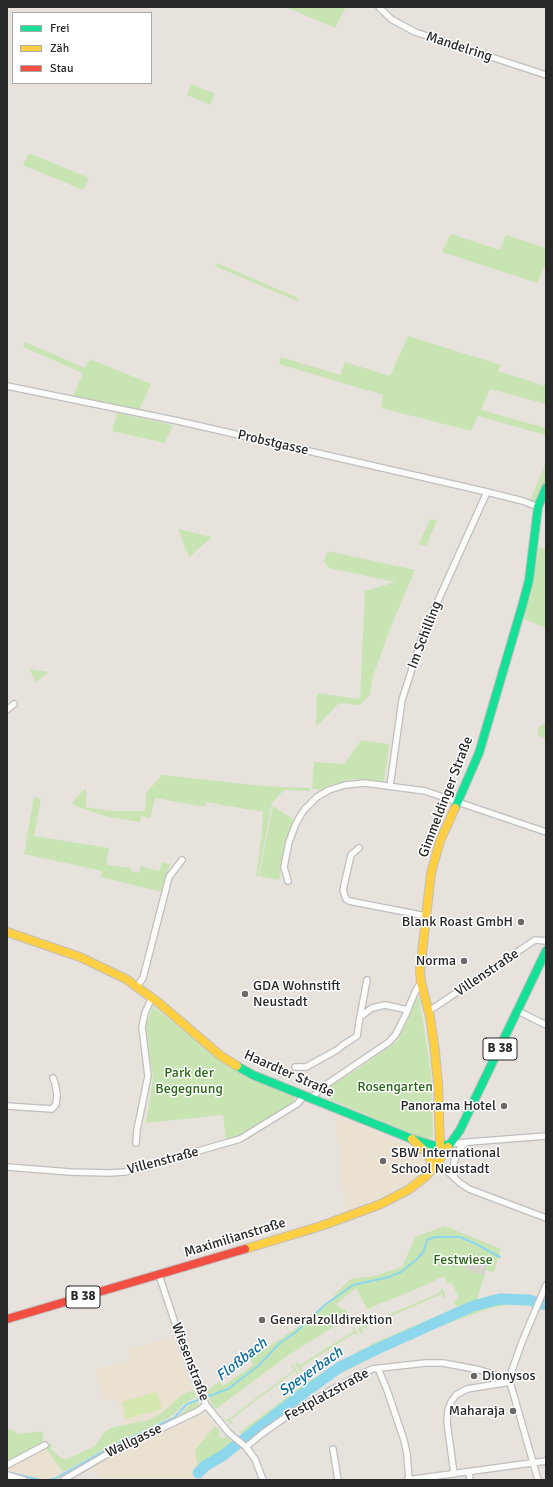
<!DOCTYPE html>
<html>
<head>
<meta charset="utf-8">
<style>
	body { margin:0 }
	#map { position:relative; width:553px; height:1487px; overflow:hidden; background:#e7e2dc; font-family:Signika,sans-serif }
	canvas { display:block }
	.frame { position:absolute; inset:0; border:8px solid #282828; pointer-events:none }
	.legend { position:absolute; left:12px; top:12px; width:140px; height:72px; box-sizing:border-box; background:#fff; border:1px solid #a9a9a9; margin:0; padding:5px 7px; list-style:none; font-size:12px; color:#282828 }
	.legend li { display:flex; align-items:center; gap:8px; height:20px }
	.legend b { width:20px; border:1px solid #a9a9a9 }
</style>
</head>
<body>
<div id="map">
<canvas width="553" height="1487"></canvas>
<div class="frame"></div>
<ul class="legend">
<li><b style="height:5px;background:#16e098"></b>Frei</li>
<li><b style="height:5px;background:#ffcf43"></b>Zäh</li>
<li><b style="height:5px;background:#f24e42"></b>Stau</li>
</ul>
</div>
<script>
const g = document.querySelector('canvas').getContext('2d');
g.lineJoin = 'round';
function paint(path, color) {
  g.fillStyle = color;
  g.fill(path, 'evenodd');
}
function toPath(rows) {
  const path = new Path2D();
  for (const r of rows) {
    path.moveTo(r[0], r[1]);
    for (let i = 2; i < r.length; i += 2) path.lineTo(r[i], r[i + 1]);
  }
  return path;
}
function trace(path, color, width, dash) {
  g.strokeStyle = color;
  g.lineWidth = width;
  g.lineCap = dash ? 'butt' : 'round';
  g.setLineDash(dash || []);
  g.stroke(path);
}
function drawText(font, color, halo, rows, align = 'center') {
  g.font = font + ' Signika,sans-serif';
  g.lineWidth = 3;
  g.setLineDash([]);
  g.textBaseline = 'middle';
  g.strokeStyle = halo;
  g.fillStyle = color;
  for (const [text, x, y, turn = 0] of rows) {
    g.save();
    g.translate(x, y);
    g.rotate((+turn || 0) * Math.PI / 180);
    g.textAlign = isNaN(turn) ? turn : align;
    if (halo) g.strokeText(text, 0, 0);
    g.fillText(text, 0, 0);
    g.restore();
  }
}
paint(toPath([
	[335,1115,412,1147,422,1153,427,1165,423,1171,415,1179,390,1194,345,1211],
	[174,1338,192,1389,180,1396,162,1412,147,1419,125,1425,117,1398,104,1402,95,1370,130,1361,128,1349],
	[201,1415,206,1416,214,1426,195,1449,199,1480,101,1480,92,1467,107,1458],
	[45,1448,63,1472,54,1477,42,1479,7,1470,8,1468]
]), '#ebe1d0');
paint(toPath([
	[286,7,346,7,335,28],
	[191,84,215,94,210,105,187,95],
	[29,153,89,178,83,190,23,165],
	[451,234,500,250,506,235,546,248,546,264,537,283,442,252],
	[217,263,298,298,297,301,215,266],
	[408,336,501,365,498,371,546,386,546,404,490,389,481,410,546,428,546,435,478,416,471,431,381,408,383,395,279,364,281,357,340,375,345,362,390,376],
	[25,342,85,368,90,359,151,384,139,410,73,396,83,373,23,347],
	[117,413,173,425,165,443,112,431],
	[546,462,546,482,537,503,530,501],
	[430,519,437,520,426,546,419,544],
	[178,529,212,537,189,557],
	[539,546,546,550,546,628,524,619,533,582],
	[328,551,415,570,390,629,373,676,370,695,360,705,339,703,316,727,317,693,360,699,365,591,395,582,329,568,324,561],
	[29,669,49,672,36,682],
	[545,722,546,722,546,739,538,735,538,728],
	[361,740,389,744,384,782,352,779,333,784,322,791,312,788,314,762,345,764],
	[162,775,263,786,310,788,310,791,284,790,272,803,258,876,256,876,262,832,263,812,206,802,205,807,155,798,150,818,141,816,140,822,109,817,75,806,72,802,86,788,86,807,111,811,145,811,146,793],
	[34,797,41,799,34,836,109,848,106,865,131,868,130,871,139,873,141,866,159,871,162,862,170,864,162,892,101,877,102,871,24,854],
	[273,806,294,820,288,834,279,880,259,876],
	[416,997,419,998,431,1071,433,1137,427,1140,329,1099,329,1091,333,1084,358,1069,397,1041,407,1022],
	[153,1006,221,1061,246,1075,294,1096,294,1102,246,1132,229,1140,226,1139,223,1115,146,1123,153,1079,146,1025],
	[445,1226,501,1249,494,1272,486,1270,477,1300,494,1294,502,1300,530,1302,530,1306,511,1304,487,1309,396,1343,373,1354,369,1345,470,1302,456,1307,454,1301,459,1298,452,1283,447,1284,444,1276,419,1288,367,1309,356,1288,336,1304,342,1309,345,1309,349,1317,290,1354,216,1409,212,1405,206,1391,220,1381,223,1386,253,1365,250,1359,313,1317,328,1304,338,1291,351,1279,374,1276,402,1267,415,1237],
	[442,1288,446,1297,444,1298,442,1294,362,1329,363,1333,361,1334,358,1328,441,1292,440,1289],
	[354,1327,358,1335,357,1336,355,1333,301,1367,303,1371,301,1372,295,1364,297,1362,300,1365,354,1331,352,1328],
	[364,1348,369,1359,320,1384,247,1439,240,1432,306,1383],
	[293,1365,299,1374,297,1374,295,1371,230,1420,233,1423,230,1424,225,1419,228,1419,294,1370,291,1366],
	[193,1390,196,1397,185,1403,173,1415,163,1421,110,1446,63,1472,45,1447,52,1443,51,1449,61,1458,67,1459,95,1446,103,1434,110,1428,148,1420,163,1412,180,1396],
	[198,1401,199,1408,176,1419,190,1404],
	[215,1426,221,1432,218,1435,223,1439,226,1436,234,1444,198,1468,195,1450],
	[7,1428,19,1434,42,1431,44,1443,17,1457,7,1460]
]), '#c9e4b3');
paint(toPath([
	[157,1392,162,1409,126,1419,122,1402]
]), '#d5e8b0');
paint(toPath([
	[480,1259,488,1261,484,1275,464,1268,472,1261]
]), '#d7d2cc');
trace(toPath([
	[7,1472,40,1480],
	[48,1480,54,1479,111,1447,165,1422,174,1418,187,1404,228,1389,258,1366,280,1343,296,1332,326,1304,353,1285,389,1277,401,1272,417,1259,424,1251,427,1240,435,1237,460,1237,474,1243,500,1257]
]), '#8cd7ec', 2);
trace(toPath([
	[198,1473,205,1466,222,1456,297,1398,340,1367,377,1349,473,1306,500,1299,529,1300,546,1305]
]), '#8cd7ec', 11);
const street = toPath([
	[379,7,391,19,415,32,546,75],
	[7,386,178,421,487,492,523,501,538,507],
	[7,710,14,704],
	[390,786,402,700,423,634,487,492],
	[359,848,351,855,343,890,346,899,349,901,426,916],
	[288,881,284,867,289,842,295,826,300,816,305,809,317,797,329,790,345,785,365,783,425,791,546,832],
	[137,986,143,978,169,877,182,860],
	[429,1011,535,940,546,941],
	[518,1011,546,1025],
	[360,1017,367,980],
	[295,1067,306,1067,337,1050,343,1045,357,1036,360,1017,372,1008,385,1005,408,1010],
	[310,1099,324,1086,389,1042,396,1034,406,1014,415,992,421,982],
	[7,1106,52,1109,56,1104,57,1095,55,1083,53,1078],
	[136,1143,137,1130,148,1076,142,1027,145,1013,152,997],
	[450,1144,469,1142,546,1136],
	[436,1165,446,1170,460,1183,469,1189,546,1218],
	[7,1167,70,1172,110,1173,125,1172,240,1139,297,1104,304,1096],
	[454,1177,454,1161,460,1148,466,1143],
	[159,1275,184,1350,206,1405,229,1433,246,1447,255,1459,263,1480],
	[378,1368,387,1390,404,1440,407,1454,409,1480],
	[246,1447,263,1433,290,1414,331,1390,372,1369,425,1363,443,1363,480,1370,496,1375,510,1382],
	[333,1449,338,1480],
	[7,1465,45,1445],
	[469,1472,470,1480],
	[454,1474,447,1422,448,1410,451,1402,456,1395,467,1389,510,1382],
	[7,1475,24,1480],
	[63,1480,104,1456,198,1411,206,1405],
	[407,1480,546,1461],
	[538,1480,510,1382,512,1370,522,1342,546,1285]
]);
const fast = toPath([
	[455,808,479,753,523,603,529,580,538,507,546,488],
	[237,1066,253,1075,412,1139,436,1146,445,1145],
	[448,1147,460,1130,546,951]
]);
const slow = toPath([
	[7,932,80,957,126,979,159,1003,221,1056,237,1066],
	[412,1139,429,1155,432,1169],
	[440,1146,438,1084,435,1052,430,1017,421,982,420,971,431,873,440,841,455,808],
	[245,1249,321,1226,381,1204,408,1190,425,1177,436,1165,448,1147]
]);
const jam = toPath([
	[7,1319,245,1249]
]);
trace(street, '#c0bebe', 8);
trace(fast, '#c0bebe', 10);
trace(slow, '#c0bebe', 10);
trace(jam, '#c0bebe', 10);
trace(street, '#fbfbfa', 5.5);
trace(fast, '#16e098', 8);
trace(slow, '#ffcf43', 8);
trace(jam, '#f24e42', 8);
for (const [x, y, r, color] of [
	[521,922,4,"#6b6967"],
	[464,961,4,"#6b6967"],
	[245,994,4,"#6b6967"],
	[504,1106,4,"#6b6967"],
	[383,1161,4,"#6b6967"],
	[262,1320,4,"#6b6967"],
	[474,1376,4,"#6b6967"],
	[513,1411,4,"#6b6967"]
]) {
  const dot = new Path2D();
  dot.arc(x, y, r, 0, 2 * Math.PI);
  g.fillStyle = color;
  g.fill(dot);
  trace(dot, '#fff', 1.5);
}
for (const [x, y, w] of [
	[500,1049,34],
	[83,1297,34]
]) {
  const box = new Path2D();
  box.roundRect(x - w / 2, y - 11, w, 22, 3);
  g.fillStyle = '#fff';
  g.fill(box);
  trace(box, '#282828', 1);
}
drawText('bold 13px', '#282828', null, [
	["B 38",500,1049],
	["B 38",83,1297]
]);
drawText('14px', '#282828', '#fff', [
	["Mandelring",459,47,18],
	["Probstgasse",273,443,13],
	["Im Schilling",425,635,-69],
	["Gimmeldinger Straße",446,797,-69],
	["Villenstraße",487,973,-34],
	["Haardter Straße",289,1074,24],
	["Villenstraße",163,1161,-15],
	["Maximilianstraße",235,1238,-17],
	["Wiesenstraße",190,1362,69],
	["Festplatzstraße",327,1395,-29],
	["Wallgasse",134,1441,-26]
]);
drawText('14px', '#282828', '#fff', [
	["Blank Roast GmbH",513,922],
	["Norma",456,961],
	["GDA Wohnstift",253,986,"left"],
	["Neustadt",253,1002,"left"],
	["Panorama Hotel",496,1106],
	["SBW International",391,1153,"left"],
	["School Neustadt",391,1169,"left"],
	["Generalzolldirektion",270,1320,"left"],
	["Dionysos",482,1376,"left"],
	["Maharaja",505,1411]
], 'right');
drawText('14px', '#296616', '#fff', [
	["Park der",189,1073],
	["Begegnung",189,1089],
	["Rosengarten",395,1087],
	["Festwiese",463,1260]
]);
drawText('italic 15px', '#076d9c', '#fff', [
	["Floßbach",242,1360,-38],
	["Speyerbach",311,1372,-35]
]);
</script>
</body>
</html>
